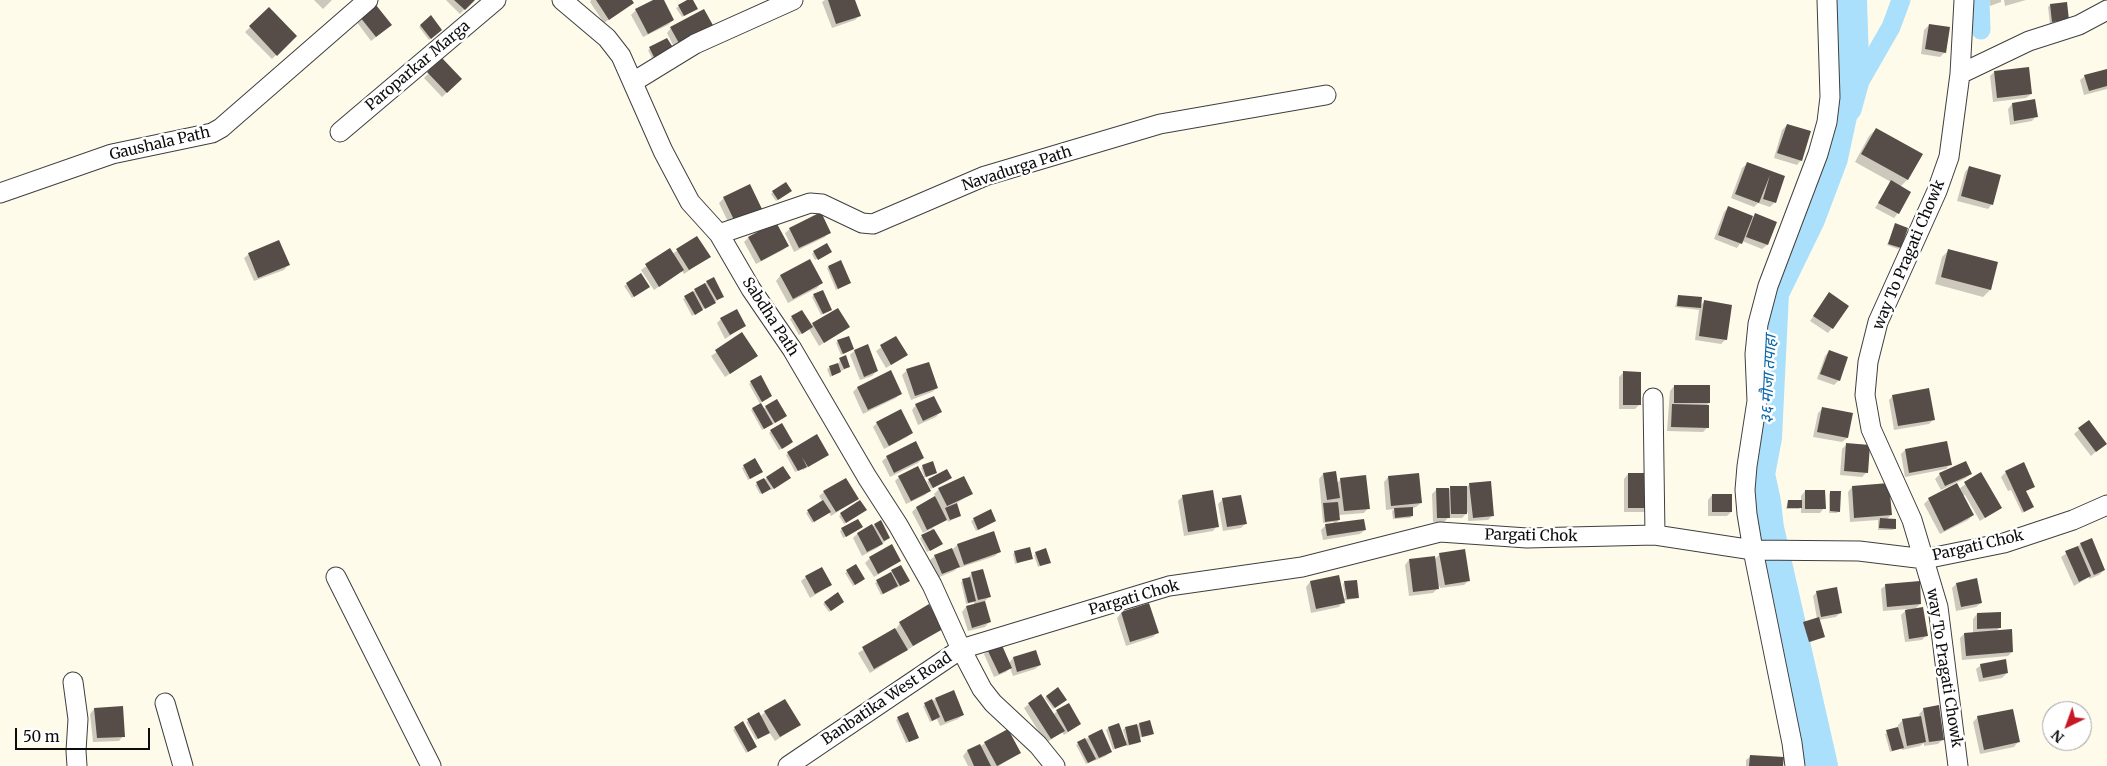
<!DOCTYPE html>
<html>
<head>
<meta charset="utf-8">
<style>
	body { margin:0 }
	#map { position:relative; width:2107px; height:766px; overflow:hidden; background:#fffbeb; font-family:Merriweather,serif }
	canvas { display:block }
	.north { position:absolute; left:2042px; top:701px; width:50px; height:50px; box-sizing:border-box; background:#fff; border:1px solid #9e9e9e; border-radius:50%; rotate:222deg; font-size:14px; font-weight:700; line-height:20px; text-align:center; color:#0c0c0c }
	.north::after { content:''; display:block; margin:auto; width:18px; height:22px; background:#c91825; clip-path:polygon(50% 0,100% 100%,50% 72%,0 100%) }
	.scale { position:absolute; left:15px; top:728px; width:135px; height:22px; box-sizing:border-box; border:2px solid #0c0c0c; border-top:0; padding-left:6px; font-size:15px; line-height:18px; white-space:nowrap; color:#0c0c0c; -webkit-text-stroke:4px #fff; paint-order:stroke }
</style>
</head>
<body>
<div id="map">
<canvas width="2107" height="766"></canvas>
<div class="north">N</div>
<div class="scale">50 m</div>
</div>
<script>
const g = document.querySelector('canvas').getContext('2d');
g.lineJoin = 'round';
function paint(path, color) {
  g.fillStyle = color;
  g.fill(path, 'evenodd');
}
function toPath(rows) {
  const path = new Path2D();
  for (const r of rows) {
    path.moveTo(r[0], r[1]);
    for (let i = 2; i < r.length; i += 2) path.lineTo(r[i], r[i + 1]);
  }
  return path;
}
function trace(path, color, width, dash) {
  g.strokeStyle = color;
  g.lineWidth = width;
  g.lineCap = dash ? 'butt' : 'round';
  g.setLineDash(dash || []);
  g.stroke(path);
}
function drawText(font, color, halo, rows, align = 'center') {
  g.font = font + ' Merriweather,"Noto Sans Devanagari",serif';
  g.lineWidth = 5;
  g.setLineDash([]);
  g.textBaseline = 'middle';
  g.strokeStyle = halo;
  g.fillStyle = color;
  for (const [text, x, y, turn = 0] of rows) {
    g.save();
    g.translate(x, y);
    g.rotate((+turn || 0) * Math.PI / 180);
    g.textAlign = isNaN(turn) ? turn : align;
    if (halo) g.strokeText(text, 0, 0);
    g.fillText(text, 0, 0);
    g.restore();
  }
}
paint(toPath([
	[314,0,332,0,323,9],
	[446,0,473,0,460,14],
	[591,0,630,0,632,3,604,23,590,2],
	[656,0,662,0,673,20,668,25,643,37,631,15,636,10],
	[689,0,691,0,694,10,682,17,676,8],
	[825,0,854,0,860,15,855,20,832,28,822,2],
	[1989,0,2001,0,2001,2,1990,6],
	[2004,0,2026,0,2005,6],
	[2050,5,2066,22,2050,24,2048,7],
	[269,9,295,36,272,59,245,32],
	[703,10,675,49,667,33,671,28],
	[357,13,386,29,371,41,353,17],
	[431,17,441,29,429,40,419,27],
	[1929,25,1945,52,1940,57,1921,54,1924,30],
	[667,39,670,51,653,60,648,50],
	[442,60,461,79,442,97,424,78],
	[2107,70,2107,89,2084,95,2080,80,2085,76],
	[1994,72,2031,94,2026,98,1993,102,1990,76],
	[2012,104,2036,116,2032,121,2010,125,2008,109],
	[1787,125,1801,160,1797,165,1774,158,1782,130],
	[1876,129,1921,154,1907,180,1900,187,1898,213,1894,218,1875,208,1891,182,1855,162,1869,136],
	[1747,164,1783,177,1775,202,1770,207,1758,203,1754,207,1731,198,1742,168],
	[1969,167,1992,204,1988,209,1957,201,1965,172],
	[750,186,760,209,756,214,730,226,719,203,724,198],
	[773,192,788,193,776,201,771,194],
	[1728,208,1750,220,1756,214,1776,222,1767,245,1762,249,1742,241,1737,248,1714,239,1724,212],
	[1895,225,1900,247,1898,249,1887,245],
	[790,229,829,232,825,237,794,252,785,233],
	[697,238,709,257,684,274,682,271,654,290,641,270,669,250,672,254],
	[748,238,787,246,783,250,756,264,744,242],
	[1949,250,1997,263,1990,290,1983,297,1935,284,1942,257],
	[814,252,830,252,815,260,812,254],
	[249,254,288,265,284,270,254,281,244,258],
	[809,261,821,283,817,288,788,303,776,281,780,276],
	[829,267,849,283,836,290,827,268],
	[641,275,647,288,632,298,624,286],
	[707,282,721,298,692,316,683,299],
	[1829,294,1832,328,1828,333,1810,321],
	[814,295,829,311,821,315,812,297],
	[1678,296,1700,306,1704,302,1726,339,1721,344,1695,340,1699,310,1675,307],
	[801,311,811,326,813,324,848,327,819,346,809,329,799,335,790,319],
	[721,319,744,326,725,339,717,323],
	[742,334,756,356,725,377,711,356],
	[896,337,906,355,886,368,876,351],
	[838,341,853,349,841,355,836,343],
	[854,351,877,371,872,376,860,380,850,355],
	[1829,351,1839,380,1834,385,1817,379,1825,356],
	[840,359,849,367,830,377,827,369,839,363],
	[907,370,937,388,932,392,911,400,902,375],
	[1623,373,1640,404,1635,409,1619,409,1619,377],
	[751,382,769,398,760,403,763,409,766,407,784,418,762,430,751,410,760,404,749,384],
	[1674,386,1709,403,1706,406,1708,427,1703,432,1667,431,1670,391],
	[857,388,901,393,896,398,863,414,853,392],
	[1893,396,1934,419,1929,424,1894,430,1889,400],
	[916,405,940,412,936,417,918,425,912,410],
	[1823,408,1852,414,1847,438,1842,442,1813,437,1818,413],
	[2088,422,2100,448,2091,456,2074,434],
	[877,423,912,433,907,437,884,449,873,427],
	[771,431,790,444,779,450,769,433],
	[1847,444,1867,472,1862,477,1840,475,1842,449],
	[1905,450,1950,464,1946,469,1905,477,1901,454],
	[788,453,828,455,803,470,802,469,795,472,786,455],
	[887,457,923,458,918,463,890,477,882,461],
	[744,466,759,474,748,480,742,468],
	[923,466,936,472,923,478,929,491,925,495,906,504,895,481,899,477,924,476,921,468],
	[1335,472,1337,483,1341,479,1368,508,1364,513,1339,515,1339,520,1335,524,1365,530,1360,534,1323,540,1321,530,1326,525,1334,524,1333,522,1323,523,1319,479,1323,474],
	[2006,472,2025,491,2032,507,2030,509,2022,513,2011,490,2008,491,2001,477],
	[1971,473,1966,478,1941,490,1935,479,1940,474],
	[1980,473,2000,508,1980,521,1965,495,1963,496,1973,515,1968,520,1940,534,1924,504,1929,499,1957,485,1959,489],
	[1628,474,1649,507,1644,512,1624,512,1624,479],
	[1388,477,1421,503,1416,507,1412,508,1412,516,1410,518,1393,519,1392,511,1395,509,1386,510,1384,482],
	[767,478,787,480,771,490,770,488,760,494,755,485],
	[929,480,949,480,931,489,927,482],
	[1470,484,1493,515,1488,520,1468,521,1468,512,1462,518,1448,518,1444,522,1433,522,1432,494,1437,489,1447,491,1451,488,1467,487],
	[1852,487,1891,515,1886,520,1895,528,1893,530,1878,530,1878,520,1850,522,1848,492],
	[939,489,971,494,955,504,960,516,948,522,947,519,932,528,941,544,927,552,920,538,932,531,931,529,923,533,912,512,916,508,936,498,934,494],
	[1805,491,1824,508,1820,513,1801,513,1801,507,1799,509,1786,509,1788,501,1801,501,1801,496],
	[824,492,857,499,831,516,829,512,812,523,806,513,823,502,819,496],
	[1212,492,1217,526,1213,531,1184,536,1178,501,1182,497],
	[1831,492,1839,511,1837,513,1829,513,1829,494],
	[1712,495,1731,512,1727,516,1708,516,1708,500],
	[1223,499,1246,523,1241,528,1223,531,1218,504],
	[990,511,993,522,976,531,971,521],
	[863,512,844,524,839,516,841,514],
	[875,525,889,538,877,548,862,556,853,538,857,534],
	[842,529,859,529,843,538,840,531],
	[993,533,1000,551,995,556,959,568,959,566,954,571,937,578,930,560,935,556,952,550,957,545],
	[2081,544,2104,570,2099,575,2089,579,2089,577,2074,586,2061,557],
	[1015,552,1031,559,1015,564,1013,554],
	[1036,553,1050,562,1038,567,1034,555],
	[1440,554,1469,580,1464,585,1440,588,1440,586,1433,593,1409,596,1405,565,1409,560,1434,560],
	[870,558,900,561,874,577,865,563],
	[855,566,862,581,853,586,845,573],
	[892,571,907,583,881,595,875,583],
	[972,573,989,597,984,602,989,622,985,627,968,631,962,612,966,607,974,605,974,602,966,604,961,582,967,579],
	[806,577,831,585,810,598,801,581],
	[1310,582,1343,598,1345,598,1343,584,1345,582,1358,598,1343,601,1339,607,1311,613,1306,587],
	[1956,584,1981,603,1976,607,1956,611,1952,588],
	[1886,585,1920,604,1914,610,1926,636,1922,640,1905,642,1901,615,1907,609,1883,611,1881,589],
	[1817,592,1840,613,1836,617,1819,620,1824,637,1808,643,1802,625,1817,619,1813,596],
	[825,603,841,604,829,612,823,604],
	[1121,613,1157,633,1153,637,1126,646,1117,618],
	[1977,614,2000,627,1996,632,2012,652,2008,656,1962,660,1960,638,1964,634,1973,633,1973,619],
	[900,623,941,629,870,673,858,653,896,629],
	[988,650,1009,663,1013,658,1040,665,1035,669,1013,676,1010,668,1006,672,994,677,984,654],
	[1981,665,2007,673,2002,678,1979,682,1976,669],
	[1047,696,1063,702,1053,709,1045,698],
	[936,699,963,715,958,719,940,726,937,719,930,722,923,706],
	[1029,704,1053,715,1057,711,1080,724,1064,735,1062,732,1046,743,1024,708],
	[122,707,123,736,119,741,93,742,90,714,94,709],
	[1924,709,1943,739,1938,744,1924,746,1924,743,1920,746,1902,750,1902,748,1890,752,1885,734,1898,729,1898,725,1902,721,1920,717,1919,714],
	[765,712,799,725,775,741,769,732,756,740,746,722,760,717],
	[1978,717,2018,742,2014,747,1980,754,1973,722],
	[898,718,918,737,916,739,906,743,896,720],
	[1150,722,1153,733,1151,735,1139,738,1138,743,1127,746,1126,743,1113,750,1106,730,1108,728,1118,725,1124,741,1126,740,1123,730,1125,728,1136,727,1139,724],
	[735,728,756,747,746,753,733,730],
	[1089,737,1111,751,1106,756,1086,764,1076,745],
	[985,743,1019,753,999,766,968,766,963,756,967,751,979,746,980,747],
	[1751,756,1782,766,1746,766,1746,760]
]), '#0003');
trace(toPath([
	[1980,0,1981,30],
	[1839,125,1852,110,1860,81,1891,27,1901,0]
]), '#aae0fc', 19);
trace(toPath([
	[1822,766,1768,528,1765,502,1759,474,1766,438,1773,293,1809,219,1832,158,1853,60,1851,0]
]), '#aae0fc', 32);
paint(toPath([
	[372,0,392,25,376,37,356,12],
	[454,0,475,0,465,10],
	[596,0,632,0,634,3,609,20],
	[653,0,664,0,674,20,648,34,635,9],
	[687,0,693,0,698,9,684,16,678,5],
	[828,0,855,0,861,16,836,24],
	[2067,2,2069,20,2052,22,2050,4],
	[269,7,297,36,277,56,249,26],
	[704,9,714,27,680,45,670,27],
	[431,15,442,30,431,39,420,25],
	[1929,24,1950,27,1946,53,1925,49],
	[667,38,674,49,655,59,649,47],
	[442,58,462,79,447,93,427,72],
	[2029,67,2032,94,1997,98,1994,71],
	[2107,69,2107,86,2089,91,2084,75],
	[2035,99,2038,117,2014,121,2012,103],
	[1787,124,1811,131,1802,161,1777,153],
	[1876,128,1923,154,1908,180,1861,154],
	[1747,162,1785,176,1776,203,1763,199,1770,175,1759,203,1735,194],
	[1969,166,2001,175,1993,205,1961,196],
	[1891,180,1911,192,1899,214,1878,203],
	[786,182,792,191,778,200,772,191],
	[750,184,762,209,735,222,723,197],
	[1728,206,1753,216,1742,244,1718,235],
	[821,212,831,233,799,248,789,228],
	[1755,213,1777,222,1768,245,1746,237],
	[776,222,789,246,761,261,748,237],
	[1895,223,1908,228,1901,248,1888,244],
	[697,236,711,257,689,270,676,249],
	[279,240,290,265,258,278,248,253],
	[827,243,832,252,818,260,813,251],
	[670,248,684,270,659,287,645,264],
	[1948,249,1998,262,1991,290,1941,277],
	[810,259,823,283,793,299,780,275],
	[841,260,851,283,838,289,828,266],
	[641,273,650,287,634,297,626,283],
	[714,277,724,297,717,300,706,281],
	[705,283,716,303,705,309,694,289],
	[823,290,832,310,823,314,813,294],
	[693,291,703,310,695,315,684,296],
	[1829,292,1849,306,1833,329,1813,316],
	[1678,295,1702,297,1701,308,1677,306],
	[1704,300,1732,305,1727,340,1699,336],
	[838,308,850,327,824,343,812,323],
	[737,309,746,326,730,335,720,318],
	[802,310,813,327,802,334,791,316],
	[742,332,758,356,730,374,715,350],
	[849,336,854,349,843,354,837,340],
	[896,336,908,355,891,365,880,345],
	[868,344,878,371,864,377,854,350],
	[1829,350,1848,357,1840,381,1820,374],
	[846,355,850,367,844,369,839,358],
	[929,362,938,388,915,396,906,369],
	[838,363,841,372,832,376,829,366],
	[891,370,902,394,868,410,857,387],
	[1623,371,1641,372,1641,405,1623,405],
	[761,375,772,396,762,402,750,381],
	[1674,385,1710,385,1710,403,1674,403],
	[1929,388,1935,420,1898,426,1892,395],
	[934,396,942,412,923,421,915,404],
	[777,399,787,416,775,423,765,406],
	[761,403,773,424,764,429,752,408],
	[1672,404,1709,405,1709,428,1671,427],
	[1822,407,1853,413,1848,438,1817,432],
	[901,409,913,433,889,446,876,422],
	[2089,420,2107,444,2096,452,2078,428],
	[782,423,793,442,782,449,770,430],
	[817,434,829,455,808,467,802,457,807,467,798,471,787,452],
	[916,441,924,458,894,473,886,456],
	[1947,441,1952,465,1909,473,1905,449],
	[1846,443,1870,445,1868,473,1844,471],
	[755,458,763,472,750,479,743,465],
	[933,461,937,473,926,477,922,465],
	[1966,461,1972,474,1945,486,1939,473],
	[2024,462,2035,487,2026,491,2034,507,2024,512,2005,471],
	[783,466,791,478,774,489,766,477],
	[918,466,931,491,911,501,898,476],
	[947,469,952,478,933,488,928,479],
	[1336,471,1340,498,1327,500,1323,473],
	[1981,472,2002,508,1985,518,1964,482],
	[1419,473,1422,503,1391,506,1388,476],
	[1628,473,1649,473,1650,508,1628,508],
	[1366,475,1370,509,1344,511,1340,478],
	[964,476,973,494,947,506,938,488],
	[764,478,771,489,762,494,756,482],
	[846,478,859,499,836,512,823,491],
	[1491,481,1494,516,1473,518,1469,483],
	[1889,483,1892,515,1854,518,1852,486],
	[1957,483,1974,515,1944,531,1928,498],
	[1450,486,1467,486,1467,514,1451,514],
	[1436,488,1449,488,1450,518,1437,518],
	[1213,490,1219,527,1188,532,1182,495],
	[1805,490,1825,490,1826,509,1805,509],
	[1830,491,1841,491,1840,512,1830,511],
	[1712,494,1732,494,1732,512,1712,512],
	[1241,495,1247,524,1227,527,1222,498],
	[935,496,947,520,927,530,916,507],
	[823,500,831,512,814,522,807,510],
	[860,500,867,510,846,523,840,513],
	[1788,500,1802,500,1802,508,1787,508],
	[1338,502,1340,520,1325,522,1323,503],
	[957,503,961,516,950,520,945,508],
	[1413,507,1413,516,1395,518,1394,508],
	[991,509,996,521,978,530,973,518],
	[1880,518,1896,519,1896,529,1879,528],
	[858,519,863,527,846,537,841,528],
	[1364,519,1366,530,1327,536,1325,524],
	[881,520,890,538,884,541,874,524],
	[872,524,883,544,867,552,857,533],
	[934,529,943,544,930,551,921,535],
	[994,531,1001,552,964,565,957,544],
	[2092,538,2105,570,2094,575,2080,543],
	[892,544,901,561,878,574,869,557],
	[2078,546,2091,576,2079,582,2065,551],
	[1030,547,1033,559,1017,563,1014,551],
	[952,548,960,567,942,574,934,555],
	[1046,548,1051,563,1040,566,1035,552],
	[1465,549,1470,581,1445,585,1439,553],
	[1435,556,1439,589,1413,592,1409,559],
	[856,564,865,579,855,585,846,570],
	[901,565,910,581,900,586,891,570],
	[822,567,832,585,815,594,805,576],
	[983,569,991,597,978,600,971,572],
	[891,572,898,586,883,594,876,580],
	[1339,575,1345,603,1316,609,1310,581],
	[970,577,976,601,968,603,962,579],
	[1977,578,1982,603,1961,607,1956,583],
	[1357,580,1359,598,1347,599,1344,581],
	[1920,581,1921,604,1887,607,1885,584],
	[1837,587,1842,613,1821,617,1816,591],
	[838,592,844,602,831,611,824,602],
	[985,601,991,622,972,628,966,606],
	[1149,603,1159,633,1130,642,1121,612],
	[929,604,943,629,913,646,899,622],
	[1923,607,1928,636,1909,639,1905,610],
	[2001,612,2001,628,1977,629,1977,613],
	[1819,617,1825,637,1809,642,1803,622],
	[895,628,908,650,874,669,862,647],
	[2012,629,2013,652,1966,656,1964,633],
	[1001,643,1012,668,999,674,987,649],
	[1036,650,1041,665,1017,672,1013,657],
	[2006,659,2008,673,1983,678,1980,664],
	[1058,687,1067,700,1055,708,1046,696],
	[954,690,964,715,945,722,935,698],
	[1041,694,1065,731,1051,739,1028,703],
	[785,699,801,725,780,737,764,711],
	[932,699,940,717,932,721,924,703],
	[1069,703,1081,724,1068,732,1056,710],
	[1939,705,1944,740,1929,742,1923,708],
	[123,706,125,737,97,738,94,708],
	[2013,709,2020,742,1984,750,1977,716],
	[759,712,770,733,758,739,747,719],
	[908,712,919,738,909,742,897,717],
	[1921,716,1926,742,1907,746,1902,719],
	[1150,720,1154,734,1142,737,1139,723],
	[743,721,757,747,748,752,734,727],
	[1119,723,1127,745,1115,749,1108,727],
	[1137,724,1141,742,1129,745,1125,727],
	[1898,727,1904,748,1892,751,1886,730],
	[1008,729,1021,753,997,766,984,742],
	[1102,729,1112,752,1099,758,1088,736],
	[1085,738,1096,759,1088,763,1077,742],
	[980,744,991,766,974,766,967,750],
	[1750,755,1784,757,1783,766,1749,766]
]), '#564d48');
const minor = toPath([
	[562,0,607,38,621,56,663,151,690,202,719,234,751,289,792,349,867,477,898,525,932,585,961,649,982,689,993,703,1038,745,1055,766],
	[1960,74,2029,41,2079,25,2107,10],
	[633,82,695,44,793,0],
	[340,132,496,0],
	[0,193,112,154,212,133,221,128,368,0],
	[719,234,810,203,822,204,862,223,873,224,985,176,1160,124,1326,95],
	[1653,398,1655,535],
	[336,577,431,766],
	[73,682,78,719,76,751,77,766],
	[165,703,183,766],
	[788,766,961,649,1169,586,1302,567,1440,532,1527,538,1655,535,1753,550,1859,551,1925,559,2004,543,2073,520,2107,505],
	[1795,766,1792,743,1753,550,1747,514,1745,490,1747,466,1757,401,1755,354,1758,324,1768,286,1818,154,1827,122,1830,97,1827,0],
	[1958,766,1938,607,1912,520,1871,429,1865,395,1868,362,1878,322,1937,191,1949,157,1960,74,1964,0]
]);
trace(minor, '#3f3f3f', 21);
trace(minor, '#fff', 19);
drawText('15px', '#0c0c0c', '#fff', [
	["Paroparkar Marga",418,66,-40],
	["Gaushala Path",160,144,-13],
	["Navadurga Path",1017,169,-18],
	["way To Pragati Chowk",1909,255,-67],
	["Sabdha Path",770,317,57],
	["Pargati Chok",1531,536,1],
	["Pargati Chok",1978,546,-13],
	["Pargati Chok",1134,598,-16],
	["way To Pragati Chowk",1944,668,81],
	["Banbatika West Road",887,699,-34]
]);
drawText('italic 16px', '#0a68a9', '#fff', [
	["३६ मौजा तपाहा",1769,379,-87]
]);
</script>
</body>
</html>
